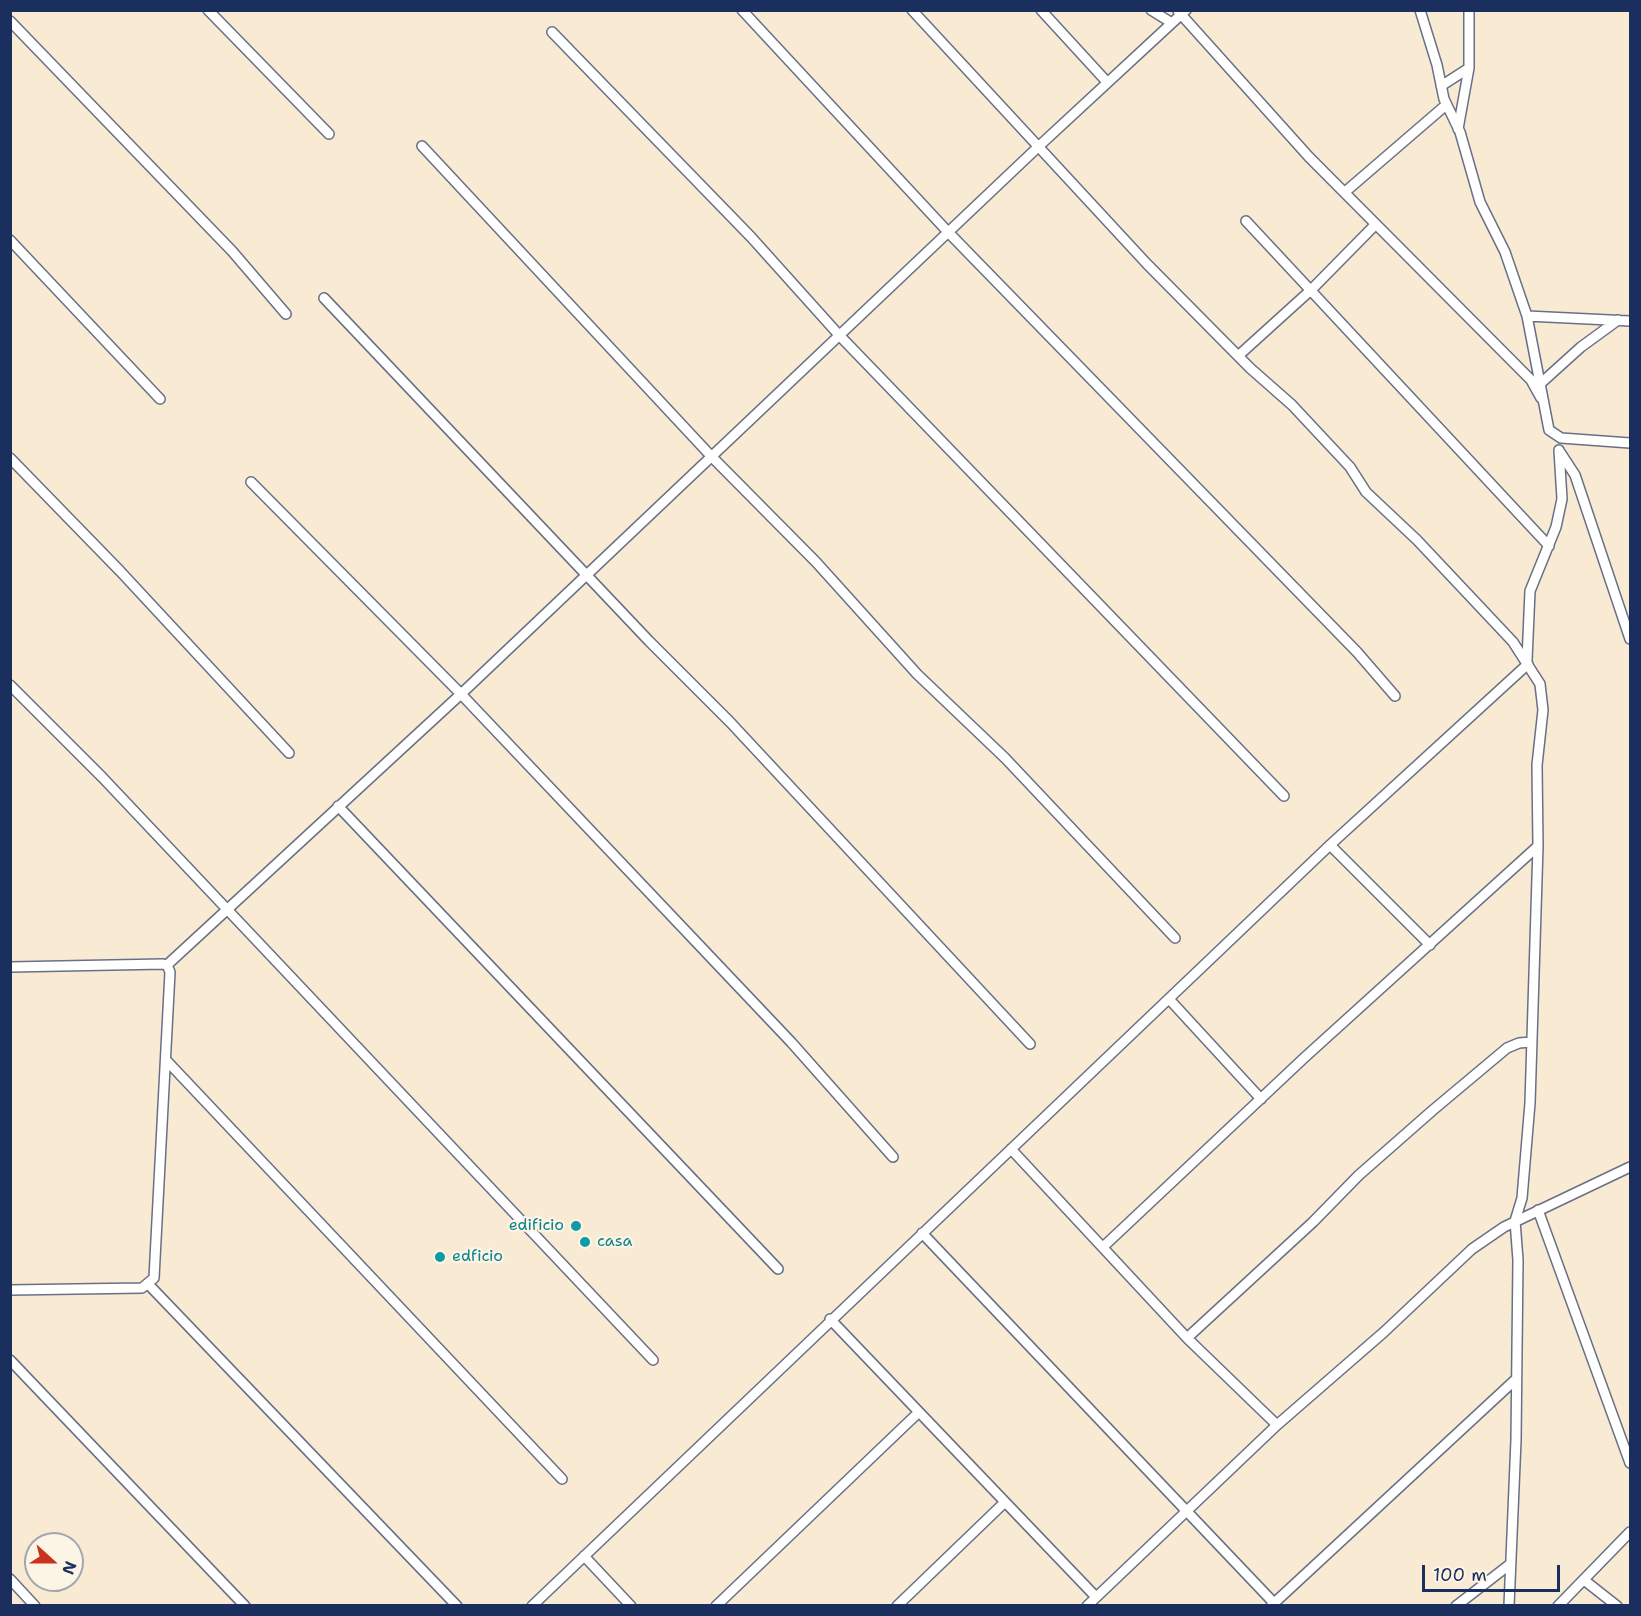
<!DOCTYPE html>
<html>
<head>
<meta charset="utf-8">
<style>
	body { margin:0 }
	#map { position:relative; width:1641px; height:1616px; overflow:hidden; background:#f8ead3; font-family:"Shantell Sans",sans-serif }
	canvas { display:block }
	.frame { position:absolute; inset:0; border:12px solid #1b2f5e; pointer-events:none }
	.north { position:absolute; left:24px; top:1532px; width:60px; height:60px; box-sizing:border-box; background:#fcf5e5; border:2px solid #a2a6af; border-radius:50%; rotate:111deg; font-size:16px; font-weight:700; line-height:24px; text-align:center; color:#1b2f5e }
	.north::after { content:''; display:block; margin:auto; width:21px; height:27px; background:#c8321e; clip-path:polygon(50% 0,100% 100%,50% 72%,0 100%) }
	.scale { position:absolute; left:1422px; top:1565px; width:138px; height:27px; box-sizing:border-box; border:3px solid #1b2f5e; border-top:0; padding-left:8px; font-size:18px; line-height:21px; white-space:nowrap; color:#1b2f5e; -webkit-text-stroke:4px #fcf5e5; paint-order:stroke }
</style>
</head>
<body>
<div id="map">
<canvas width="1641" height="1616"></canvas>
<div class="frame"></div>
<div class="north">N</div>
<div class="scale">100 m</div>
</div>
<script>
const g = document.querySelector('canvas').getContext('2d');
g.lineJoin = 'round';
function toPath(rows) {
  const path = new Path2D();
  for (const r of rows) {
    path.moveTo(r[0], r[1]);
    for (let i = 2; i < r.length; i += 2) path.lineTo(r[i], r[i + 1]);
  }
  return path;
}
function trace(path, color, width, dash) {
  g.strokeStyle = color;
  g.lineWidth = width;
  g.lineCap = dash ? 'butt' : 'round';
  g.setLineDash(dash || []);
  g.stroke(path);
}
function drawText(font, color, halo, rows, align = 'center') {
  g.font = font + ' "Shantell Sans",sans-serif';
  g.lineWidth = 4.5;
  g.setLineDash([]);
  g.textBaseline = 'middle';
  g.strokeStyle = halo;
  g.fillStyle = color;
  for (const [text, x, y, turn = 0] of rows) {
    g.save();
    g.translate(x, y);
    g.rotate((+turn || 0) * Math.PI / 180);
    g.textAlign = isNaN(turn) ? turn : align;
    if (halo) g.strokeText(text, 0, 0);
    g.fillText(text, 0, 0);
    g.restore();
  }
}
const minor = toPath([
	[208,10,329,134],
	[742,10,948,232,1357,652,1395,696],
	[912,10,1147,264,1250,368,1292,405,1350,467,1366,492,1417,540,1513,642,1540,684,1543,710,1537,765,1538,846,1530,1103,1522,1198,1515,1221,1518,1260,1516,1440,1509,1606],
	[1041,10,1107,82],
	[1151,10,1172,23],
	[1420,10,1437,65,1444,99,1460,132,1480,202,1505,252,1527,316,1549,430,1561,438,1630,443],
	[1178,11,1309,157,1531,380,1541,398],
	[10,21,232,251,286,314],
	[552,32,751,237,839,335,1284,796],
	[1441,86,1469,68],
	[1458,129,1469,68,1469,10],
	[422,146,711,456,816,562,917,674,1005,758,1175,938],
	[1345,192,1446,105],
	[1246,221,1549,546],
	[10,240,160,399],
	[324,298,649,641,730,722,1030,1044],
	[1527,316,1630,321],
	[1238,356,1312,289,1375,225],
	[1540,384,1581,347,1618,320],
	[1560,452,1575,475,1630,639],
	[10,458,120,571,289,753],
	[251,482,461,694,791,1042,893,1157],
	[1527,660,1530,591,1556,527,1562,499,1559,450],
	[10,685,102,777,653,1360],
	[338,806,778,1269],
	[1330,845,1430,945],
	[167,965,461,694,1038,147,1186,10],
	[10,967,163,964,167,965,170,972,154,1278,142,1288,10,1290],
	[1169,999,1261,1099],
	[166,1060,562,1479],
	[1011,1149,1187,1338,1277,1425],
	[1538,1210,1630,1463],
	[922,1233,1274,1603],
	[1103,1247,1304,1058,1538,846],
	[149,1285,457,1606],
	[830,1319,1096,1597],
	[1187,1338,1313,1222,1359,1175,1433,1110,1507,1048,1519,1043,1531,1042],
	[10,1360,245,1606],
	[584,1556,631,1606],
	[10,1579,35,1606],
	[1584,1580,1617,1606],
	[532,1606,1330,845,1528,664],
	[716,1606,919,1412],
	[897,1606,1005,1502],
	[1087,1606,1277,1425,1384,1332,1472,1249,1504,1227,1630,1167],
	[1271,1606,1515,1380],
	[1456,1606,1509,1565],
	[1558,1606,1630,1532]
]);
trace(minor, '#687087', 12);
trace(minor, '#fff', 9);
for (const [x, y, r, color] of [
	[576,1226,6,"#0f9aa8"],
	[585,1242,6,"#0f9aa8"],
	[440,1257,6,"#0f9aa8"]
]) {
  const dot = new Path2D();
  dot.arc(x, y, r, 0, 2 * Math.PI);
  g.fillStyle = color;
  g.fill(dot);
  trace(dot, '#fcf5e5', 2);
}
drawText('16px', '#0d838f', '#fcf5e5', [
	["edificio",564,1226,"right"],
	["casa",597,1242],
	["edficio",452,1257]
], 'left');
</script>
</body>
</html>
